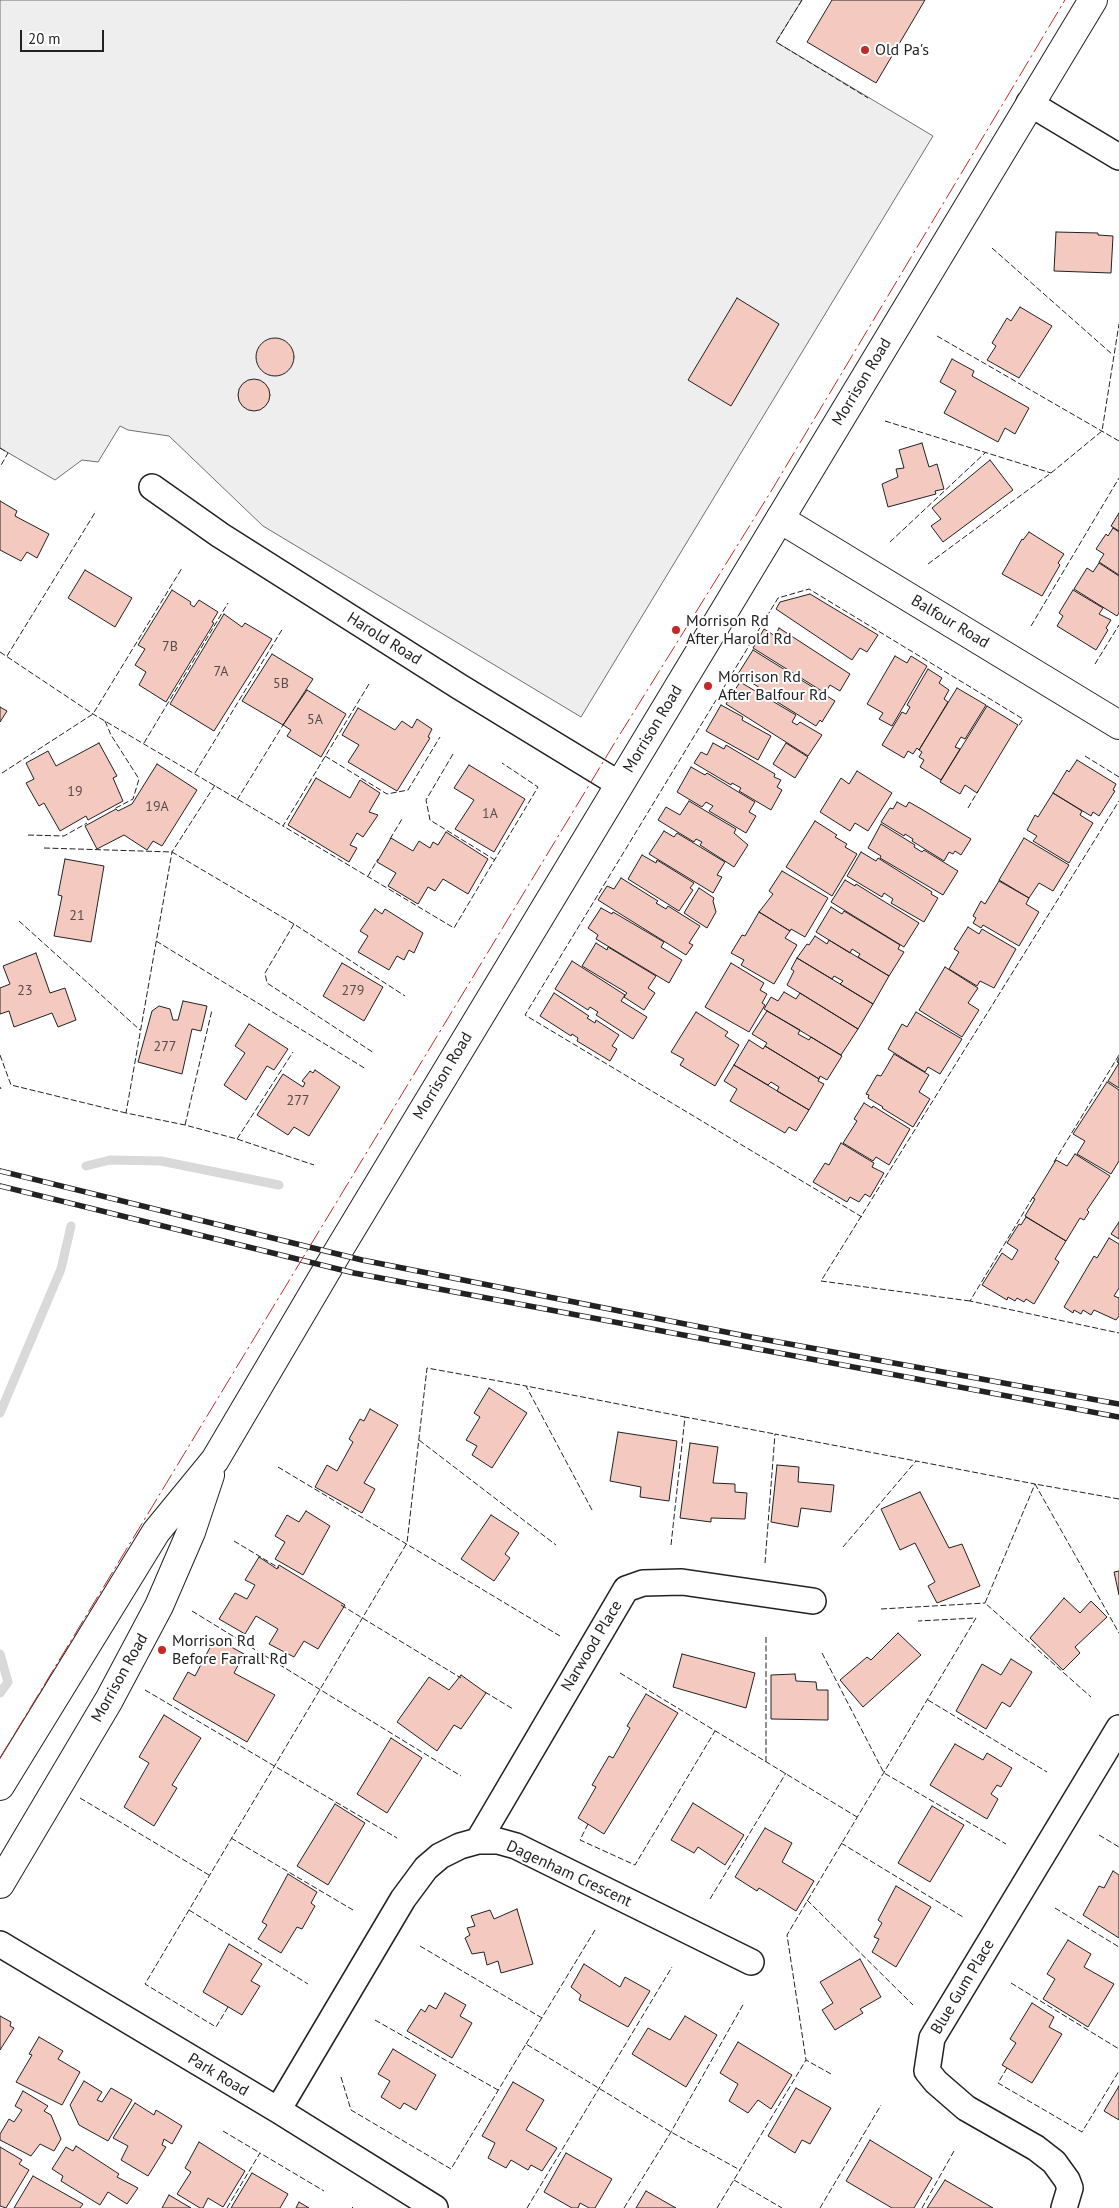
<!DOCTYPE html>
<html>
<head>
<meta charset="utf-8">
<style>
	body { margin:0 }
	#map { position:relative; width:1119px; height:2208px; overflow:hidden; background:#fff; font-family:"PT Sans",sans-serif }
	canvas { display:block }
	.scale { position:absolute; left:20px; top:30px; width:84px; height:22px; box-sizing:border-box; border:2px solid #222; border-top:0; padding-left:6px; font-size:15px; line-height:18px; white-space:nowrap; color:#222; -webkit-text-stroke:4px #fff; paint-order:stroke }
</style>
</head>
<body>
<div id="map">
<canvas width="1119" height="2208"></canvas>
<div class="scale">20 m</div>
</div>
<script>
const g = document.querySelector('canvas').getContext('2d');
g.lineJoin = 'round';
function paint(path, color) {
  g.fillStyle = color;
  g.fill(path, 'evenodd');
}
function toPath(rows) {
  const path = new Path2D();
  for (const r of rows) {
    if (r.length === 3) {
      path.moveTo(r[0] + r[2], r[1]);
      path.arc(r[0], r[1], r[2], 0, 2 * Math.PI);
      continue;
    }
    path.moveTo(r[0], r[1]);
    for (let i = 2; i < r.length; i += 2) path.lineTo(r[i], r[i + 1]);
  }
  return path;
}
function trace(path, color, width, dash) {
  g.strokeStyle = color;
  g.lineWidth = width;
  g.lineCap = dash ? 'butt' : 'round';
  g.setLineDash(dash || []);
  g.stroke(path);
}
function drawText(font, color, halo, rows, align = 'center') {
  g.font = font + ' "PT Sans",sans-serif';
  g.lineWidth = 4;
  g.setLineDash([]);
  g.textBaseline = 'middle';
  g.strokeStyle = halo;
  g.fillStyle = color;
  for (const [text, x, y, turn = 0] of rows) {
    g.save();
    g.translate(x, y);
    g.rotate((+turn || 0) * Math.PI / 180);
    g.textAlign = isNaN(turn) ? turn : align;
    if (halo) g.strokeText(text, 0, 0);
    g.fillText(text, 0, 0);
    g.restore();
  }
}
const green = toPath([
	[0,0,802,0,776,42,933,136,581,717,263,526,169,436,128,430,120,426,98,462,82,460,55,480,0,448,0,0]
]);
paint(green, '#eee');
trace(green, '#6f6f6f', 1);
trace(toPath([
	[86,1166,110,1160,161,1161,279,1185],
	[0,1413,61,1269,71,1226],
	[0,1654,8,1682,0,1693]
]), '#d9d9d9', 9);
const building = toPath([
	[832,0,925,0,876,83,807,42,832,0],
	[1056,232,1098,233,1098,235,1113,236,1111,273,1054,271,1056,232],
	[737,298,779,324,731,406,688,380,737,298],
	[1020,307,1052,326,1019,378,987,360,996,346,992,343,1007,318,1011,321,1020,307],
	[275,357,19],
	[952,359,974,371,972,376,1029,408,1015,434,1005,428,998,442,944,413,956,391,940,382,952,359],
	[254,395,16],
	[922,443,929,467,937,464,944,489,935,491,936,494,888,507,882,484,898,477,896,469,904,468,899,450,922,443],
	[990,460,1013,490,943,542,931,526,941,519,932,508,990,460],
	[0,501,17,511,15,516,49,534,37,558,27,552,21,561,0,550,0,501],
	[1119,513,1119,531,1111,526,1119,513],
	[1113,528,1119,532,1119,575,1099,562,1104,554,1096,549,1106,534,1108,536,1113,528],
	[1029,532,1064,554,1058,563,1060,565,1042,596,1002,574,1022,539,1023,540,1029,532],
	[1099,563,1119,576,1119,613,1117,616,1074,589,1087,568,1093,572,1099,563],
	[85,570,132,598,115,627,68,598,85,570],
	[172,590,191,602,190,604,194,607,199,600,218,612,212,622,214,623,166,702,139,685,146,672,135,665,145,649,138,645,172,590],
	[1073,590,1103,608,1099,614,1111,620,1106,628,1108,630,1096,650,1057,626,1063,616,1059,613,1073,590],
	[810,594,878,635,867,652,860,648,852,660,776,609,780,602,810,594],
	[224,614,242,627,245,623,272,639,214,731,170,704,224,614],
	[779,628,850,674,840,691,830,685,825,693,753,648,764,629,775,636,779,628],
	[753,650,835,701,822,722,820,720,816,726,758,690,760,688,738,674,753,650],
	[272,654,313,679,283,725,242,701,272,654],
	[895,656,907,663,911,656,927,666,892,726,879,719,883,713,867,704,895,656],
	[928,669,942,678,939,683,949,690,944,699,948,702,919,750,917,748,913,754,908,751,904,758,882,745,902,712,906,714,910,707,907,705,928,669],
	[740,682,796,715,792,722,797,725,800,722,822,735,808,756,726,704,740,682],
	[957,688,986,705,965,739,961,737,955,747,960,749,941,780,920,767,924,760,919,757,922,752,919,750,957,688],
	[307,690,346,714,321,757,287,736,291,730,283,725,307,690],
	[721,705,743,717,742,720,771,736,758,760,706,731,721,705],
	[987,706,1018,725,977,793,965,785,960,794,940,782,987,706],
	[0,707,7,711,0,722,0,707],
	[358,708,395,730,402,721,412,728,417,719,432,729,428,737,430,738,397,791,348,762,359,745,342,735,358,708],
	[99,743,117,776,113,778,123,801,88,820,86,816,60,831,44,803,39,806,26,783,34,779,26,763,48,751,56,766,99,743],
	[713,743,724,749,726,745,775,774,774,777,781,780,777,787,782,790,771,810,739,791,741,788,732,783,731,785,694,763,701,752,707,755,713,743],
	[786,743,808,757,795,778,773,764,786,743],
	[1077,760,1116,784,1113,790,1115,791,1099,816,1093,812,1091,816,1053,793,1067,770,1069,772,1077,760],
	[157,764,197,790,162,846,153,841,147,850,124,835,97,849,85,826,116,809,118,811,132,804,157,764],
	[469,765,525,799,494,852,455,829,474,800,454,788,469,765],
	[691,767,705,775,707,773,755,802,749,812,756,816,746,833,709,811,713,806,706,802,702,807,677,792,691,767],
	[857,771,892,793,868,831,855,823,850,831,820,812,841,778,849,784,857,771],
	[316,778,350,798,360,780,380,793,369,812,378,815,363,837,357,833,350,845,357,848,349,862,288,825,316,778],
	[1053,793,1082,811,1080,815,1093,823,1069,863,1033,841,1037,836,1027,830,1035,815,1038,817,1053,793],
	[689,801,736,829,734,833,748,845,734,867,700,845,702,842,696,839,694,842,658,820,666,807,680,815,689,801],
	[897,802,906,807,909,802,923,810,971,839,961,855,955,851,953,854,949,852,944,861,912,841,913,839,905,834,904,836,881,822,890,808,893,809,897,802],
	[815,821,837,835,835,837,847,844,845,847,857,854,832,896,786,867,815,821],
	[881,824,915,845,914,847,922,852,924,850,958,871,943,895,880,858,881,856,868,848,881,824],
	[664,831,674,837,677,833,725,862,717,875,722,877,713,893,649,854,664,831],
	[446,832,488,859,468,894,443,879,435,891,428,887,418,904,388,886,396,873,377,862,391,838,413,851,419,841,430,848,433,842,438,845,446,832],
	[1024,838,1069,865,1053,891,1039,883,1029,898,999,880,1024,838],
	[861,852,876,861,878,858,932,892,931,894,938,898,924,922,891,903,893,899,884,893,882,897,847,876,861,852],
	[642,855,656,863,657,860,694,883,690,888,693,890,679,911,628,879,642,855],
	[65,859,104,866,91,942,54,936,62,896,58,895,65,859],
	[782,871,828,898,805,937,791,929,790,931,759,912,773,894,769,891,782,871],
	[621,878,658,901,656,903,666,909,668,906,700,926,689,943,693,945,686,955,598,900,607,886,614,889,621,878],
	[845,880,855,886,856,884,919,923,904,947,831,902,845,880],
	[999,881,1029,898,1026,904,1039,912,1019,946,983,925,981,928,973,923,976,918,973,916,981,901,985,904,999,881],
	[699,888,714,898,713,901,716,912,707,928,684,913,699,888],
	[831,907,842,914,844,911,900,945,898,949,904,952,889,976,858,957,860,954,852,949,850,953,816,932,831,907],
	[601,908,612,914,613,912,664,942,661,947,682,960,669,983,596,939,598,935,588,928,601,908],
	[375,909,382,914,385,909,423,933,414,953,409,950,404,960,397,956,389,970,358,952,368,936,360,931,375,909],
	[759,912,790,931,785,938,797,945,774,984,741,965,744,960,731,953,742,935,745,936,759,912],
	[968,927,979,934,982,929,1016,949,994,988,980,981,977,986,949,969,959,952,954,949,968,927],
	[815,936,827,944,829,940,889,976,873,1004,840,984,843,981,834,976,832,979,797,958,807,944,809,945,815,936],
	[596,943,607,950,608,947,656,976,648,988,655,993,644,1010,624,997,627,993,582,966,596,943],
	[36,953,50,993,65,988,76,1020,58,1027,52,1013,14,1027,9,1011,0,1014,0,988,10,984,3,966,36,953],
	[797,958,873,1004,858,1029,787,985,794,971,791,969,797,958],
	[572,961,625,995,621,1001,647,1017,633,1039,596,1015,598,1012,590,1007,588,1010,555,989,572,961],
	[342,963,383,987,364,1021,323,996,342,963],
	[731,963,764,983,760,990,767,994,762,1003,765,1005,749,1032,705,1007,731,963],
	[945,967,978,988,968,1003,979,1010,962,1037,919,1010,945,967],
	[784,992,796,999,800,993,858,1029,841,1055,764,1009,771,997,778,1001,784,992],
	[554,993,589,1016,587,1018,595,1023,596,1020,619,1035,612,1046,617,1049,610,1061,577,1041,578,1038,572,1034,571,1036,540,1016,554,993],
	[183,1001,207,1006,201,1031,192,1029,182,1074,138,1062,152,1011,159,1006,170,1009,173,1020,178,1020,183,1001],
	[767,1011,800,1030,798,1034,809,1040,811,1037,842,1056,827,1080,820,1076,819,1079,765,1046,767,1043,752,1034,767,1011],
	[696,1012,728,1032,725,1036,739,1045,715,1086,680,1065,684,1059,671,1052,696,1012],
	[916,1012,962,1039,940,1074,928,1067,925,1072,888,1049,902,1024,907,1027,916,1012],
	[249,1024,288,1049,274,1070,267,1066,246,1100,224,1085,245,1053,235,1046,249,1024],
	[749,1040,763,1049,765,1046,819,1079,818,1081,824,1084,809,1110,777,1091,779,1087,771,1082,768,1085,734,1065,749,1040],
	[894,1054,929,1075,919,1092,930,1099,913,1127,882,1108,883,1107,868,1098,869,1095,866,1094,877,1075,881,1076,894,1054],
	[1119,1058,1119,1088,1108,1081,1119,1063,1117,1062,1119,1058],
	[734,1065,809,1110,796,1131,789,1127,785,1133,730,1101,737,1089,724,1081,734,1065],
	[315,1070,340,1087,309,1136,294,1127,288,1135,257,1115,283,1074,303,1087,305,1083,302,1081,310,1071,313,1073,315,1070],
	[1107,1082,1119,1090,1119,1161,1111,1174,1077,1154,1085,1141,1073,1134,1107,1082],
	[864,1103,872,1108,873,1106,910,1129,889,1165,876,1157,873,1161,843,1143,857,1121,854,1119,864,1103],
	[841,1143,874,1163,872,1167,884,1173,870,1197,865,1194,859,1202,850,1197,847,1202,813,1182,825,1163,829,1165,841,1143],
	[1075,1154,1110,1176,1087,1210,1089,1212,1084,1220,1080,1218,1066,1241,1025,1216,1035,1199,1033,1198,1056,1160,1067,1166,1075,1154],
	[1026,1217,1066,1241,1055,1259,1059,1262,1034,1304,1026,1299,1024,1302,1017,1298,1015,1301,1008,1297,1007,1300,982,1285,1002,1253,1012,1260,1018,1250,1007,1243,1019,1224,1021,1225,1026,1217],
	[1119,1222,1119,1239,1111,1234,1119,1222],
	[1109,1238,1119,1244,1119,1288,1114,1296,1119,1298,1119,1316,1116,1320,1094,1310,1091,1315,1083,1310,1081,1314,1074,1310,1073,1313,1064,1307,1094,1256,1097,1258,1109,1238],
	[489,1388,527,1413,492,1468,472,1455,477,1446,466,1440,480,1417,474,1413,489,1388],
	[370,1409,398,1425,364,1483,375,1489,362,1513,315,1487,327,1465,337,1471,353,1442,349,1439,360,1419,364,1421,370,1409],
	[618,1432,677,1441,669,1501,640,1497,641,1487,610,1481,618,1432],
	[690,1443,718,1447,713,1483,735,1484,735,1492,747,1493,745,1519,711,1518,711,1522,680,1518,690,1443],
	[777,1465,799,1467,798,1482,834,1485,831,1512,801,1508,798,1527,771,1522,777,1465],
	[920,1492,949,1548,962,1544,980,1586,937,1603,928,1586,935,1582,915,1543,900,1550,881,1509,920,1492],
	[306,1511,330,1526,303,1575,275,1559,285,1542,275,1536,287,1515,299,1522,306,1511],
	[491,1515,519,1533,505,1554,510,1558,494,1581,461,1559,491,1515],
	[259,1557,277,1569,279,1565,345,1605,318,1649,304,1641,294,1657,269,1644,278,1629,256,1616,245,1634,219,1619,235,1593,247,1599,255,1585,245,1580,259,1557],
	[1119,1571,1119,1595,1114,1572,1119,1571],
	[1064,1598,1080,1613,1091,1601,1107,1617,1075,1647,1080,1653,1063,1670,1030,1638,1064,1598],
	[898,1633,921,1655,863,1707,840,1680,867,1657,871,1660,898,1633],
	[215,1638,244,1654,234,1673,275,1695,247,1742,173,1699,188,1672,195,1676,215,1638],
	[682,1654,755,1673,746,1708,673,1687,682,1654],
	[1011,1659,1032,1672,1010,1707,1002,1702,986,1729,956,1711,982,1664,1001,1675,1011,1659],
	[795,1674,796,1681,816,1682,817,1690,828,1690,828,1720,771,1719,771,1675,795,1674],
	[461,1675,486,1693,461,1729,454,1725,437,1751,397,1722,429,1677,449,1690,461,1675],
	[646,1694,678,1713,604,1834,578,1818,596,1787,592,1785,609,1756,613,1758,630,1728,627,1726,646,1694],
	[164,1715,201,1738,172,1785,177,1788,154,1826,124,1807,149,1763,139,1757,164,1715],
	[391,1738,422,1758,387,1813,357,1794,391,1738],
	[955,1744,983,1760,987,1753,1012,1768,1001,1787,997,1785,991,1794,998,1799,987,1819,930,1785,955,1744],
	[693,1803,744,1835,725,1865,698,1847,694,1853,671,1840,693,1803],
	[335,1804,365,1823,328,1885,297,1866,335,1804],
	[932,1806,964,1825,930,1882,898,1863,932,1806],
	[765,1828,792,1843,782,1862,814,1881,796,1911,759,1888,757,1891,735,1877,765,1828],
	[1113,1871,1119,1875,1119,1938,1083,1915,1099,1886,1104,1888,1113,1871],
	[288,1874,317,1892,311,1903,315,1906,302,1929,297,1927,281,1953,258,1939,267,1925,262,1922,288,1874],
	[896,1886,931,1907,896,1967,872,1952,879,1939,874,1937,882,1923,878,1920,896,1886],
	[517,1909,533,1964,501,1973,498,1961,487,1965,484,1952,472,1954,465,1938,470,1935,467,1928,475,1926,471,1916,490,1910,494,1919,517,1909],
	[1068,1940,1091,1954,1084,1967,1114,1984,1088,2027,1043,1999,1055,1979,1047,1974,1068,1940],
	[229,1944,262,1964,251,1981,260,1986,242,2015,203,1992,229,1944],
	[860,1959,881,1997,860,2009,863,2013,835,2030,822,2010,833,2003,820,1982,860,1959],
	[584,1964,620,1987,625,1977,650,1991,628,2027,579,2000,581,1995,571,1987,584,1964],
	[445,1993,466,2005,460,2016,472,2023,452,2058,407,2031,421,2009,425,2012,429,2005,436,2009,445,1993],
	[1032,2003,1054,2017,1049,2027,1062,2034,1032,2083,1002,2065,1016,2043,1010,2039,1032,2003],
	[0,2016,11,2022,10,2026,14,2028,0,2050,0,2016],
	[685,2016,717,2035,686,2087,632,2054,648,2028,670,2040,685,2016],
	[39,2037,63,2051,58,2059,80,2072,62,2105,16,2082,32,2055,29,2054,39,2037],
	[738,2042,792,2075,771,2109,758,2100,748,2113,729,2101,738,2084,720,2073,738,2042],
	[393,2049,436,2075,416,2110,404,2103,400,2109,381,2097,390,2081,378,2074,393,2049],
	[84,2081,102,2092,97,2100,102,2102,111,2088,132,2100,108,2141,79,2125,70,2105,84,2081],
	[513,2082,544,2100,526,2130,557,2148,542,2171,531,2165,528,2170,511,2160,506,2168,488,2158,495,2143,482,2136,513,2082],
	[1119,2086,1119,2120,1104,2111,1119,2086],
	[796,2088,831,2108,810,2144,802,2140,795,2153,768,2136,796,2088],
	[23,2091,48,2106,44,2111,51,2115,61,2139,54,2151,40,2144,31,2156,0,2140,0,2134,9,2119,14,2122,22,2110,15,2106,23,2091],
	[135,2103,154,2115,156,2110,182,2126,172,2144,164,2139,162,2145,166,2147,148,2176,121,2160,128,2146,113,2138,135,2103],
	[870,2140,932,2178,914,2208,892,2208,846,2181,870,2140],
	[199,2142,245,2171,223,2207,208,2198,203,2208,200,2208,177,2194,191,2172,185,2168,199,2142],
	[76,2146,119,2174,117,2177,138,2188,127,2204,108,2192,100,2205,61,2181,63,2176,52,2169,66,2147,73,2151,76,2146],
	[0,2147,22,2160,19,2164,29,2170,6,2208,0,2206,0,2147],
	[566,2153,612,2179,595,2208,589,2208,580,2203,578,2208,572,2208,544,2192,566,2153],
	[252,2173,288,2194,280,2208,231,2208,252,2173],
	[33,2176,83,2204,80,2208,14,2208,33,2176],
	[945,2180,993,2208,927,2208,945,2180],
	[646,2191,676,2208,636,2208,646,2191],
	[169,2195,191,2208,162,2208,169,2195],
	[299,2202,309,2208,296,2208,299,2202]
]);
paint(building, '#f3c9c0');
trace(building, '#222', 1);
const minor = toPath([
	[1029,103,1119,157],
	[152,487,220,535,460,687,619,784],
	[478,1841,626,1589,643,1583,682,1582,813,1601],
	[0,1944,278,2110,435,2208],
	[278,2110,403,1899,426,1868,440,1856,460,1846,478,1841,498,1841,516,1846,751,1962],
	[1064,2208,1070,2188,1067,2180,1054,2162,1036,2148,966,2108,936,2082,927,2071,932,2038,1119,1728]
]);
const secondary = toPath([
	[780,519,1119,725]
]);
const primary = toPath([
	[0,1786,156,1532,215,1460,337,1253,1093,0],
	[0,1884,109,1700,159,1606,191,1532,210,1475]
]);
trace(minor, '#222', 28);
trace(secondary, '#222', 30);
trace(primary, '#222', 30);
trace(minor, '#fff', 25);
trace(secondary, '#fff', 28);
trace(primary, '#fff', 28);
const rail = toPath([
	[0,1171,362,1260,751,1337,1119,1404],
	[0,1186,354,1273,1119,1417]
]);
trace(rail, '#222', 5.5);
trace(rail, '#fff', 4, [11]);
trace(toPath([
	[802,0,776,42,868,98],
	[992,248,1113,355],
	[937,336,1119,441],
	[885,421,1051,473],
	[0,448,8,453,0,467],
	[890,542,986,452],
	[928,564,1051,473,1102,431,1119,324],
	[1031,626,1119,478],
	[0,652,93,714,283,826],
	[7,656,96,511],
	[1095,664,1119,625],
	[369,684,283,826,454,928,538,787,502,763],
	[105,721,111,735,139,779,133,799,114,809],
	[144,743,228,603],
	[453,754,426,800,430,820,495,860],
	[325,756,387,794,408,790,440,737],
	[1085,756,1119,777],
	[2,773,93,714,182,568],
	[195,773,283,628],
	[215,785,172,852,126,1113,185,1125,237,1139,314,1165],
	[237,800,283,725],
	[968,808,978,791],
	[28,835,64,836,87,823],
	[390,839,402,819],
	[44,848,172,852,294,924,405,996],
	[368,876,378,859],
	[19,921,140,1030],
	[294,924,265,973,267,983,374,1053],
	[156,941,366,1069],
	[0,1055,11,1085,126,1113],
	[0,1087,1,1089],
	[185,1125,212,1010],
	[237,1139,293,1052],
	[1054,1162,1119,1055],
	[1033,1197,970,1301,1119,1333],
	[862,1217,525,1015,778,598,809,589,1023,719,1018,727],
	[970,1301,821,1281,1119,801],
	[419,1440,556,1545],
	[278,1467,560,1636],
	[1119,1499,1035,1484,1119,1633],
	[592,1510,526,1386,685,1417],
	[234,1541,279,1568],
	[671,1545,685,1417,775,1434],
	[843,1547,916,1461,1035,1484,985,1603,1091,1697],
	[765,1563,775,1434,916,1461],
	[341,1605,461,1678],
	[881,1609,985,1603],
	[192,1611,461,1776],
	[766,1637,766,1762],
	[822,1653,884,1773,1006,1844],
	[620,1673,857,1817],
	[145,1690,397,1838],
	[485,1692,513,1709],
	[928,1700,1047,1772],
	[80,1798,209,1875],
	[588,1824,580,1840,635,1865,715,1731],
	[1099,1835,1119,1847],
	[231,1838,353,1910],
	[841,1843,963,1917],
	[710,1899,786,1773],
	[807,1900,913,2005],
	[1055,1908,1119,1947],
	[189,1910,308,1984],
	[420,1946,542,2018],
	[1011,1983,1119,2049],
	[228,2007,216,2027,145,1984,407,1543,427,1368,526,1386],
	[375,2020,498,2090],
	[526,2044,595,1930],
	[1007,2068,998,2083,1082,2132,1119,2071],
	[831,2074,806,2060,787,1935,976,1618,918,1621],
	[341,2077,351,2110,451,2169,526,2044,671,2132,740,2170],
	[223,2131,260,2153],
	[734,2180,782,2208],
	[352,2207,353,2208],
	[227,2208,260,2153,324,2191],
	[527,2208,672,1967],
	[624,2208,671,2132,744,2003],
	[717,2208,806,2060],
	[820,2208,881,2105],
	[922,2208,954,2151]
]), '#222', 1, [6, 2.5]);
trace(toPath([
	[0,1758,617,739,770,493,1065,0]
]), '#c62828', 1, [18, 4, 2.5, 4]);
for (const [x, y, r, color] of [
	[865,50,5,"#c62828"],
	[676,630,5,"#c62828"],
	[708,686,5,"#c62828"],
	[162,1650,5,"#c62828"]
]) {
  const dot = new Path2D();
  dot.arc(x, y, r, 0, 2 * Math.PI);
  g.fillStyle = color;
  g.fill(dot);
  trace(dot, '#fff', 2);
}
drawText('14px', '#564c4a', null, [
	["7B",170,647],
	["7A",221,672],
	["5B",281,684],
	["5A",315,720],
	["19",75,792],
	["19A",157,807],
	["1A",490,814],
	["21",77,916],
	["23",25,991],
	["279",353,991],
	["277",165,1047],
	["277",298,1101]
]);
drawText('16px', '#222', '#fff', [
	["Old Pa's",875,50],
	["Morrison Rd",686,621],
	["After Harold Rd",686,639],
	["Morrison Rd",718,677],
	["After Balfour Rd",718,695],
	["Morrison Rd",172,1641],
	["Before Farrall Rd",172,1659]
], 'left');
drawText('16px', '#222', '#fff', [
	["Morrison Road",862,382,-59],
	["Balfour Road",950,622,31],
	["Harold Road",384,639,32],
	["Morrison Road",653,729,-59],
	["Morrison Road",443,1076,-59],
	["Narwood Place",592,1646,-59],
	["Morrison Road",120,1678,-61],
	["Dagenham Crescent",569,1874,25],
	["Blue Gum Place",963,1987,-59],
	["Park Road",218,2075,31]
]);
</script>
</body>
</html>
